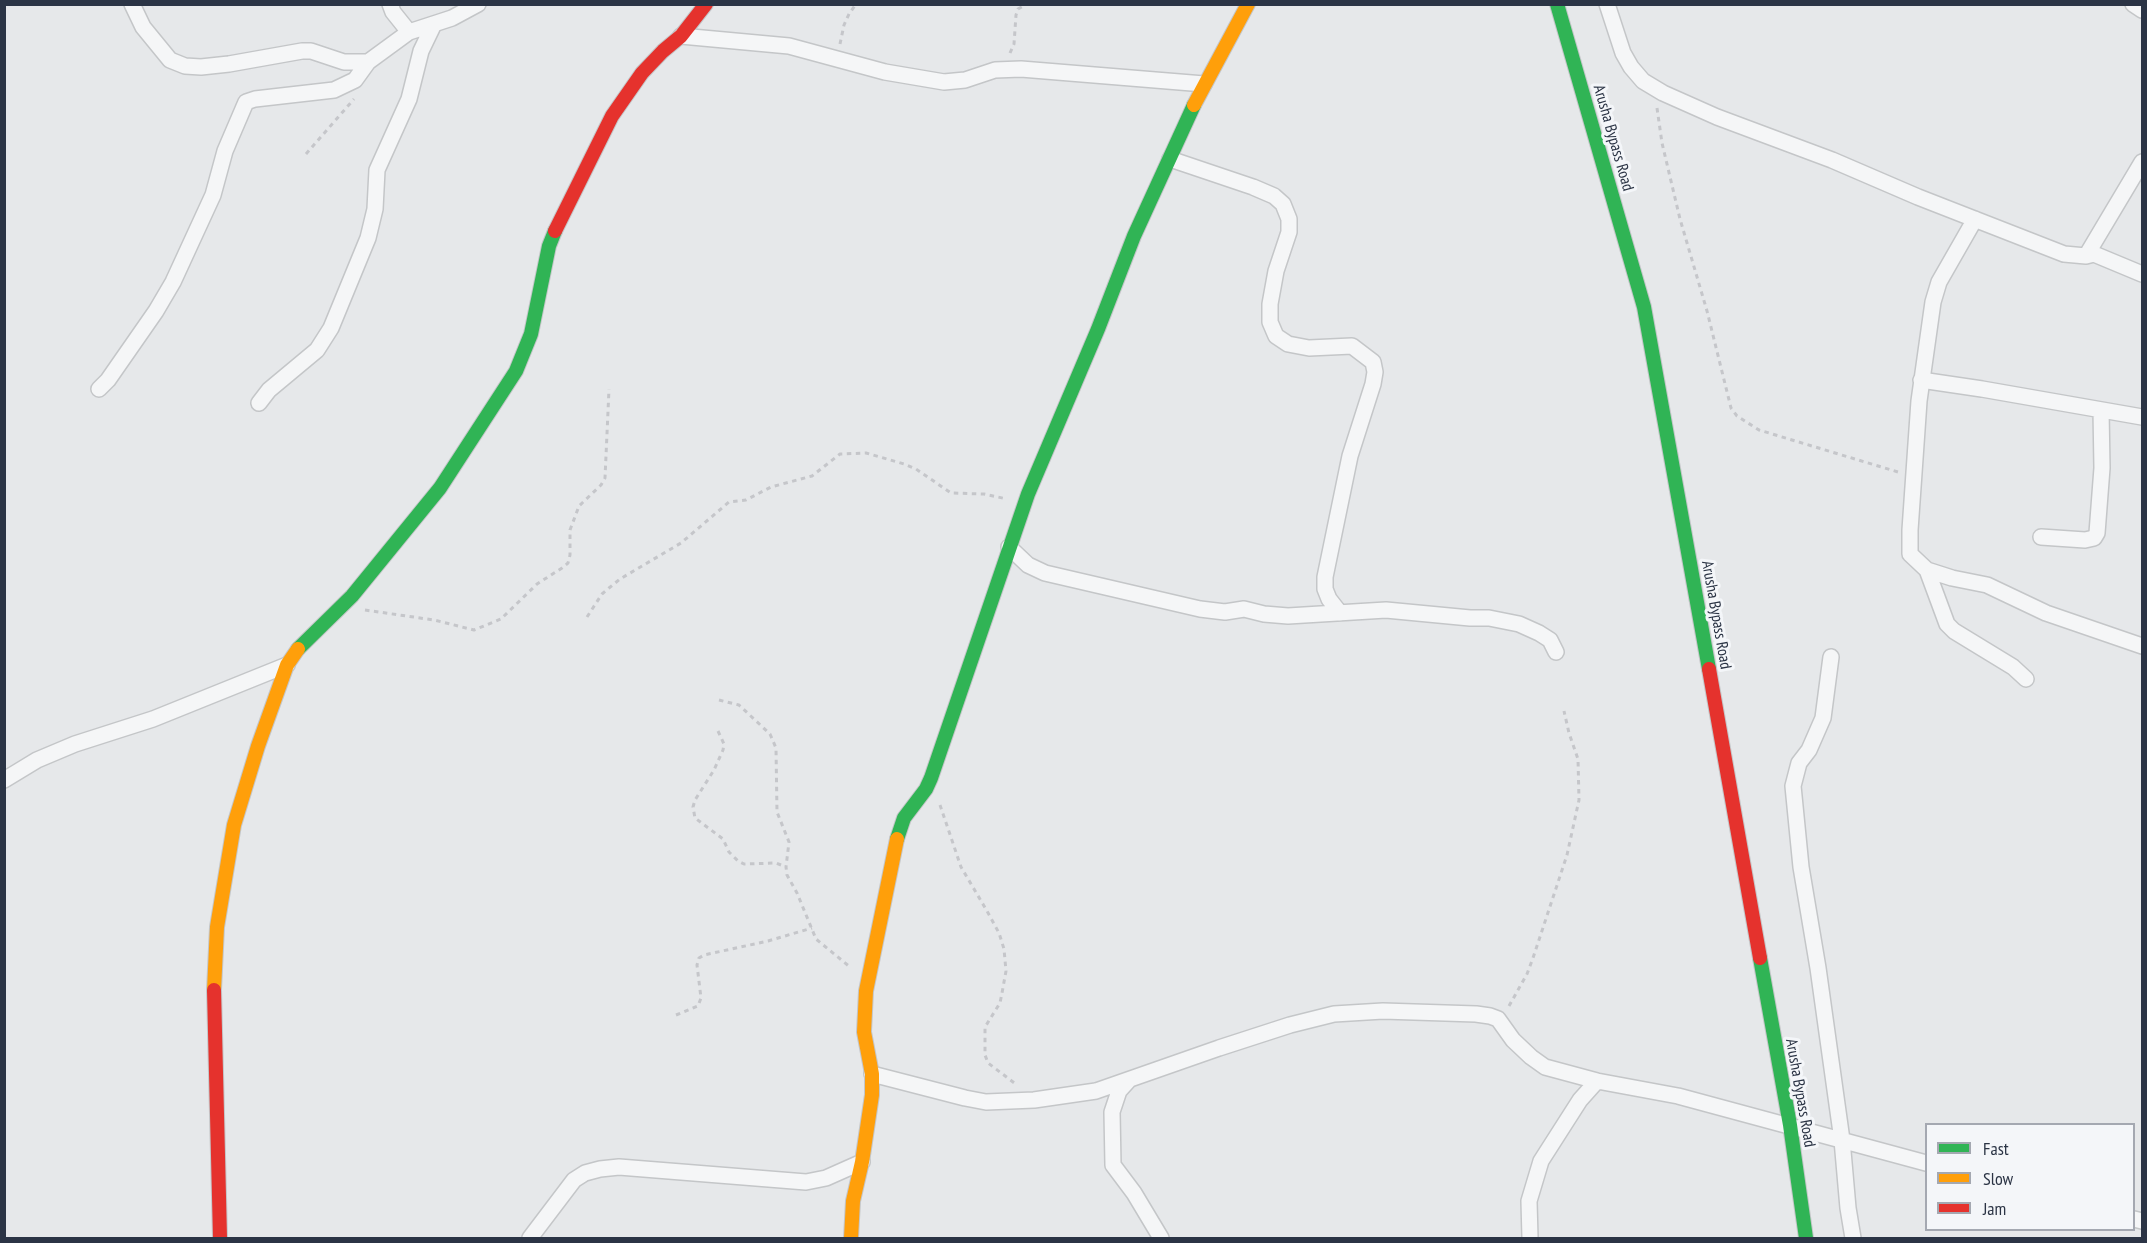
<!DOCTYPE html>
<html>
<head>
<meta charset="utf-8">
<style>
	body { margin:0 }
	#map { position:relative; width:2147px; height:1243px; overflow:hidden; background:#e6e8ea; font-family:"PT Sans Narrow",sans-serif }
	canvas { display:block }
	.frame { position:absolute; inset:0; border:6px solid #2b3445; pointer-events:none }
	.legend { position:absolute; left:1925px; top:1123px; width:210px; height:108px; box-sizing:border-box; background:#f4f6f9; border:2px solid #a4a8b1; margin:0; padding:8px 10px; list-style:none; font-size:18px; color:#2b3445 }
	.legend li { display:flex; align-items:center; gap:12px; height:30px }
	.legend b { width:30px; border:2px solid #a4a8b1 }
</style>
</head>
<body>
<div id="map">
<canvas width="2147" height="1243"></canvas>
<div class="frame"></div>
<ul class="legend">
<li><b style="height:8px;background:#30b455"></b>Fast</li>
<li><b style="height:8px;background:#ff9f0a"></b>Slow</li>
<li><b style="height:8px;background:#e5322d"></b>Jam</li>
</ul>
</div>
<script>
const g = document.querySelector('canvas').getContext('2d');
g.lineJoin = 'round';
function toPath(rows) {
  const path = new Path2D();
  for (const r of rows) {
    path.moveTo(r[0], r[1]);
    for (let i = 2; i < r.length; i += 2) path.lineTo(r[i], r[i + 1]);
  }
  return path;
}
function trace(path, color, width, dash) {
  g.strokeStyle = color;
  g.lineWidth = width;
  g.lineCap = dash ? 'butt' : 'round';
  g.setLineDash(dash || []);
  g.stroke(path);
}
function drawText(font, color, halo, rows, align = 'center') {
  g.font = font + ' "PT Sans Narrow",sans-serif';
  g.lineWidth = 6;
  g.setLineDash([]);
  g.textBaseline = 'middle';
  g.strokeStyle = halo;
  g.fillStyle = color;
  for (const [text, x, y, turn = 0] of rows) {
    g.save();
    g.translate(x, y);
    g.rotate((+turn || 0) * Math.PI / 180);
    g.textAlign = isNaN(turn) ? turn : align;
    if (halo) g.strokeText(text, 0, 0);
    g.fillText(text, 0, 0);
    g.restore();
  }
}
const street = toPath([
	[132,4,143,27,170,60,185,66,201,67,229,64,302,51,311,51,344,62,368,62,409,32,452,18,478,4],
	[390,4,393,12,409,32],
	[1607,4,1623,53,1631,67,1643,81,1663,93,1717,117,1832,160,1918,197,2064,254,2086,256,2142,162],
	[2133,4,2142,10],
	[681,36,789,46,885,72,944,82,965,80,995,70,1021,69,1204,84],
	[1170,159,1253,187,1274,196,1283,204,1289,219,1289,232,1276,271,1270,304,1270,322,1276,336,1288,344,1309,348,1352,346,1373,362,1375,372,1373,384,1350,456,1325,577,1325,589,1329,599,1340,613],
	[1975,219,1939,282,1933,302,1919,401,1910,530,1910,554,1927,570,1952,578,1987,585,2046,613,2142,646],
	[2086,256,2094,254,2142,274],
	[1921,380,1982,389,2142,417],
	[99,389,108,380,156,311,173,282,213,195,225,151,246,102,255,99,334,90,355,80,368,62],
	[259,403,269,390,317,350,331,328,368,238,375,209,377,170,409,99,421,51,434,24],
	[2041,537,2085,540,2094,538,2097,533,2102,468,2101,410],
	[1009,547,1028,565,1045,573,1200,609,1225,612,1244,609,1264,614,1288,616,1386,610,1470,618,1489,618,1519,624,1539,633,1550,640,1556,652],
	[1927,570,1947,624,1954,631,2013,667,2026,679],
	[1831,657,1823,718,1809,750,1799,763,1793,786,1801,867,1818,968,1842,1140,1848,1208,1853,1238],
	[4,780,37,760,75,744,153,719,287,665],
	[872,1074,965,1098,986,1102,1034,1100,1096,1091,1219,1048,1290,1025,1334,1014,1383,1011,1476,1014,1490,1016,1498,1019,1513,1040,1531,1057,1545,1067,1597,1081,1678,1096,1926,1163],
	[1129,1080,1119,1091,1112,1112,1113,1165,1134,1193,1161,1238],
	[2134,1219,2142,1221],
	[530,1238,574,1180,585,1173,600,1169,619,1167,806,1182,826,1178,862,1162],
	[1530,1238,1529,1201,1541,1161,1580,1100,1597,1081]
]);
const fast = toPath([
	[1557,4,1644,307,1709,669],
	[298,649,352,596,440,488,516,371,531,334,549,246,555,231],
	[897,839,904,818,926,789,931,778,1028,494,1098,329,1134,236,1194,105],
	[1760,958,1790,1125,1806,1238]
]);
const slow = toPath([
	[1194,105,1248,4],
	[214,990,217,927,234,825,258,746,287,665,298,649],
	[851,1238,853,1201,862,1162,872,1095,872,1074,864,1032,866,991,897,839]
]);
const jam = toPath([
	[555,231,612,116,642,73,663,51,681,36,706,4],
	[1709,669,1760,958],
	[214,990,220,1238]
]);
trace(street, '#c4c6c8', 18);
trace(fast, '#c4c6c8', 16);
trace(slow, '#c4c6c8', 16);
trace(jam, '#c4c6c8', 16);
trace(toPath([
	[840,44,844,25,849,14,856,4],
	[1010,53,1014,44,1016,15,1018,9,1027,4],
	[1657,108,1662,143,1680,219,1707,311,1731,408,1737,416,1759,430,1898,472],
	[306,154,354,99],
	[365,610,434,620,474,630,501,619,537,584,562,568,568,563,570,555,570,530,579,506,601,485,605,478,609,389],
	[587,617,602,594,609,588,620,579,681,543,729,502,746,500,771,487,812,476,840,454,866,453,904,464,916,469,951,493,984,494,1007,499],
	[719,700,739,705,770,734,776,748,777,812,789,842,786,867,787,875,797,893,816,939,850,967],
	[718,731,724,744,723,750,714,770,695,800,693,807,695,818,723,839,729,852,738,861,744,864,776,863,786,867],
	[940,805,961,867,987,911,999,933,1004,949,1006,971,1002,993,1000,1003,985,1027,985,1055,988,1063,1017,1085],
	[1509,1006,1527,974,1533,958,1567,855,1579,800,1578,759,1569,733,1564,711],
	[676,1015,698,1006,701,998,697,965,699,958,704,955,768,941,812,928]
]), '#c5c6ca', 3, [4.5, 4.5]);
trace(street, '#f5f6f7', 15);
trace(fast, '#30b455', 14);
trace(slow, '#ff9f0a', 14);
trace(jam, '#e5322d', 14);
drawText('16px', '#2b3445', '#f4f6f9', [
	["Arusha Bypass Road",1613,138,74],
	["Arusha Bypass Road",1716,615,80],
	["Arusha Bypass Road",1800,1093,80]
]);
</script>
</body>
</html>
